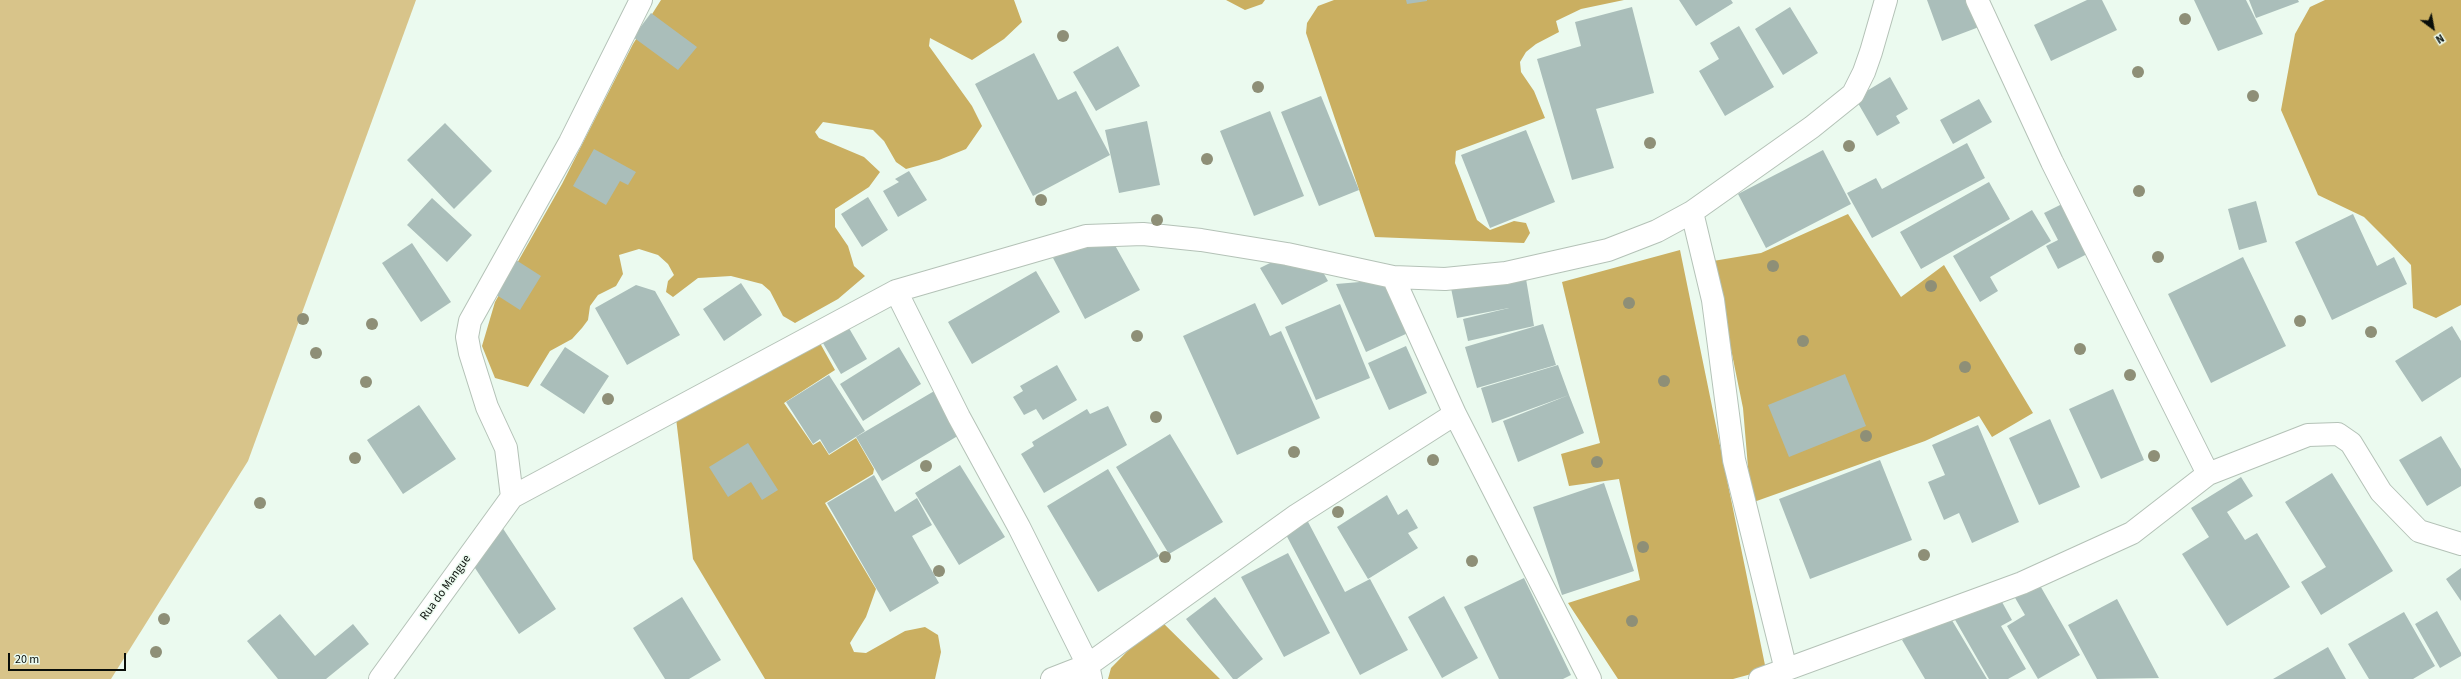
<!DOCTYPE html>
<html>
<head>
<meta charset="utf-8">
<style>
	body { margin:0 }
	#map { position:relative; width:2461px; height:679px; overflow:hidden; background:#ebfaef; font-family:"Source Sans 3",sans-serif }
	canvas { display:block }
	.north { position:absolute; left:2413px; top:8px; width:40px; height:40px; -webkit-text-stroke:3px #ebfaef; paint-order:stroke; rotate:148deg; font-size:11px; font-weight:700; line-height:16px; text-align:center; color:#090e0a }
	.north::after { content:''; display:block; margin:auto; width:14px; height:18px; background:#090e0a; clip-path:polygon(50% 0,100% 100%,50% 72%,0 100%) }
	.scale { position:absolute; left:8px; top:653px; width:118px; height:18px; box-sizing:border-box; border:2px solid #090e0a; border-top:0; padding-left:5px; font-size:12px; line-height:14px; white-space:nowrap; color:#090e0a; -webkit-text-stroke:3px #ebfaef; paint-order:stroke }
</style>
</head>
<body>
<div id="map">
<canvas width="2461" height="679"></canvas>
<div class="north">N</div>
<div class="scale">20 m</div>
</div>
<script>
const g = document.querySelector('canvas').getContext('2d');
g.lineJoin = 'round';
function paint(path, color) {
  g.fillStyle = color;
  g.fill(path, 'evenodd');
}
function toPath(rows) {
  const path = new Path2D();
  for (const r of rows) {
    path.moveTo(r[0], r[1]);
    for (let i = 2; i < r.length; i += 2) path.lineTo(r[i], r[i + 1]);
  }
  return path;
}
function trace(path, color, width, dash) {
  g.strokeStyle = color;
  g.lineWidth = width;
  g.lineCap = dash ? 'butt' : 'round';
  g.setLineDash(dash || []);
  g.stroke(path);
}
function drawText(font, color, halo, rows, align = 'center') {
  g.font = font + ' "Source Sans 3",sans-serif';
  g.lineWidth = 3;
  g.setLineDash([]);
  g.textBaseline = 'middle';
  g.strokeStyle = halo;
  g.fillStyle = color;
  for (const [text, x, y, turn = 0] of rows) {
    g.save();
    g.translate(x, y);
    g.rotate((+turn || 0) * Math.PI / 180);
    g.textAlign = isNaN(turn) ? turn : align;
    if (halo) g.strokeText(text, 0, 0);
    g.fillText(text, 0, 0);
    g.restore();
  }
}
paint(toPath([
	[0,0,416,0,248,461,111,679,0,679]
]), '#d8c48a');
paint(toPath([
	[661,0,1014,0,1022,22,1004,39,972,60,930,38,929,46,972,106,982,126,966,149,939,160,906,169,896,162,884,141,873,130,823,122,815,132,819,138,864,157,880,172,869,187,835,209,835,227,848,246,854,266,865,276,838,299,795,323,783,316,770,291,762,284,731,276,698,278,673,297,666,292,668,281,674,275,668,264,658,255,639,249,619,255,623,274,616,286,598,295,590,306,588,320,582,328,572,339,550,351,528,387,495,378,482,346,495,302,562,184,633,44],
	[1226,0,1265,0,1262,4,1245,10],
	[1334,0,1624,0,1581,9,1556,21,1559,32,1536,44,1526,52,1520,62,1521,72,1534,91,1545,118,1456,151,1455,163,1477,220,1490,230,1514,221,1526,223,1530,233,1524,243,1375,237,1306,33,1307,23,1318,6],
	[2325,0,2461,0,2461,305,2436,318,2413,308,2411,265,2390,243,2364,217,2318,195,2281,110,2295,34,2310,7],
	[1848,214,1901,297,1944,265,2033,413,1992,437,1979,416,1925,441,1751,503,1743,408,1713,261,1761,253],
	[1680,250,1766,670,1733,679,1618,679,1568,603,1640,580,1619,479,1569,486,1561,454,1600,443,1562,282],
	[816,336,835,370,784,403,813,445,820,441,829,455,856,438,874,469,873,474,825,503,876,589,866,617,850,643,854,652,866,653,905,631,925,627,938,635,941,652,935,679,765,679,693,559,675,410],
	[1159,619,1220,679,1108,679,1111,668]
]), '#caaf61');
paint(toPath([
	[1406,0,1427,0,1427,1,1407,4],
	[1679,0,1731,0,1733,3,1696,26],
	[1927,0,1969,0,1979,27,1942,41],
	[2087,0,2102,0,2117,30,2051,61,2034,25],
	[2194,0,2246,0,2263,34,2218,51],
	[2249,0,2298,0,2299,2,2256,18],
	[1632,7,1654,93,1596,109,1614,168,1572,180,1537,59,1581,46,1575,22],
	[1790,7,1818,53,1783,75,1755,29],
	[651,13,697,47,678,70,633,37],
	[1739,26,1774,87,1725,116,1699,71,1719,59,1710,43],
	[1118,46,1140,86,1096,111,1073,72],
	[1034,53,1058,100,1076,91,1110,155,1033,196,975,84],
	[1890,77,1908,109,1896,116,1900,123,1877,136,1855,98],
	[1321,96,1359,190,1319,206,1281,112],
	[1979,99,1992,122,1953,144,1940,120],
	[1270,111,1304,196,1254,216,1220,131],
	[1147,121,1160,185,1119,193,1105,130],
	[445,123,492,171,454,209,407,160],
	[1526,130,1555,202,1490,228,1461,155],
	[1967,143,1985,178,1872,238,1847,193,1876,178,1882,189],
	[594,149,636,172,628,185,620,181,606,205,573,186],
	[1823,150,1851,204,1766,248,1738,194],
	[909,171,927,200,898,217,883,191,899,182,895,179],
	[1989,182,2010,219,1921,269,1900,232],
	[868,197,888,230,862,247,841,214],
	[432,198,472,235,447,262,407,225],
	[2256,201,2267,242,2239,250,2228,209],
	[2064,203,2089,253,2058,269,2046,246,2058,240,2044,213],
	[2032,210,2051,241,1990,277,1998,291,1980,302,1953,256],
	[2353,214,2377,266,2394,257,2407,284,2332,320,2295,242],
	[1086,240,1112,240,1140,290,1085,319,1053,258],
	[412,243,451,302,421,322,382,263],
	[1282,257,1319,265,1328,281,1282,305,1260,268],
	[2243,257,2286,346,2211,383,2168,294],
	[516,260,541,276,520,310,495,294],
	[1036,271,1060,312,972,364,948,322],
	[1525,273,1534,326,1468,341,1463,319,1509,308,1457,318,1451,288],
	[1384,280,1408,333,1366,352,1336,284],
	[741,283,762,315,724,341,703,309],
	[636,285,655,291,680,335,627,365,595,308],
	[1255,303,1270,336,1281,331,1320,418,1237,455,1183,336],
	[1340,304,1370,378,1316,400,1285,327],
	[846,323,867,359,841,374,820,338],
	[1543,324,1556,365,1477,388,1465,347],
	[2452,326,2461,341,2461,377,2422,402,2395,361],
	[1406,346,1427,393,1389,410,1368,363],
	[565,347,609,376,584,414,540,385],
	[899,347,921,384,863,421,840,384],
	[1057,365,1077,400,1043,420,1036,409,1024,415,1013,397,1023,391,1020,386],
	[1558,365,1569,395,1492,423,1481,388],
	[1845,374,1866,426,1789,457,1768,405],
	[829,375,865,431,829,454,820,439,813,444,786,402],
	[2113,389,2144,460,2101,479,2069,409],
	[936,390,961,434,882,481,856,437],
	[1569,395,1584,433,1518,462,1503,421],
	[419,405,456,459,403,494,367,440],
	[1108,406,1127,445,1044,493,1021,454,1034,446,1032,442,1087,409,1090,414],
	[2050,419,2080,487,2039,505,2009,438],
	[1978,425,2019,522,1972,543,1959,513,1944,520,1928,482,1945,475,1932,445],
	[1170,434,1223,522,1169,554,1116,467],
	[2441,436,2461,469,2461,486,2427,506,2399,460],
	[748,443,778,490,762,500,751,482,728,497,709,467],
	[1880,460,1912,540,1810,579,1779,499],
	[960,465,1005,537,959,565,915,493],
	[1108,469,1159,556,1098,592,1047,506],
	[2332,473,2393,571,2321,615,2301,582,2326,567,2285,502],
	[874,475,895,512,917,498,932,525,912,536,939,583,890,612,827,503],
	[2241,477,2253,496,2227,512,2245,540,2257,533,2290,587,2227,626,2182,554,2209,537,2191,508],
	[1604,483,1634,571,1562,595,1533,507],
	[1387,495,1398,515,1407,509,1418,528,1408,533,1418,548,1368,579,1337,527],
	[1306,518,1345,592,1370,579,1408,650,1360,675,1283,529],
	[502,527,556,609,519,634,473,565],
	[1288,553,1330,633,1284,657,1241,577],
	[2461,568,2461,601,2446,579],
	[1524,578,1571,675,1563,679,1499,679,1464,607],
	[2038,582,2080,655,2038,679,2007,626,2025,615,2014,596],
	[1997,593,2012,620,2001,626,2026,669,2008,679,1989,679,1954,618],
	[1444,596,1478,658,1442,678,1408,617],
	[682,597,721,660,689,679,665,679,633,628],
	[1215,597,1263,659,1237,679,1233,679,1186,619],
	[2117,599,2159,678,2097,679,2068,625],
	[2437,611,2461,653,2461,656,2440,668,2415,624],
	[1947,612,1987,679,1925,679,1902,640],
	[2404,612,2435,666,2413,679,2369,679,2348,644],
	[280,614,315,656,353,624,369,644,326,679,278,679,247,641],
	[2328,647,2346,679,2273,679]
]), '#aabeba');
const minor = toPath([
	[1977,0,2052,162,2208,474],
	[1692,212,1713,300,1734,460,1786,670],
	[1393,277,1455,414,1590,679],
	[896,291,959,417,1019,527,1088,665,1091,679],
	[512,497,506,448,487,407,470,353,467,337,470,321,570,142,641,0],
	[380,679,512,497,896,291,1086,236,1143,234,1201,240,1287,254,1393,277,1445,279,1506,273,1608,250,1657,231,1692,212,1812,127,1853,94,1864,72,1871,52,1886,0],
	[1052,679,1088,665,1297,515,1455,414],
	[1760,679,2022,583,2132,533,2208,474,2308,435,2338,434,2351,443,2381,492,2419,531,2461,544]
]);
trace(minor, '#b4c2b7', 24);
trace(minor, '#fff', 22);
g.fillStyle = '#8e8f77';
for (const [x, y] of [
	[2185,19],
	[1063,36],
	[2138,72],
	[1258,87],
	[2253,96],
	[1650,143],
	[1849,146],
	[1207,159],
	[2139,191],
	[1041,200],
	[1157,220],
	[2158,257],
	[1773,266],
	[1931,286],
	[1629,303],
	[303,319],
	[2300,321],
	[372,324],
	[2371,332],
	[1137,336],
	[1803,341],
	[2080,349],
	[316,353],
	[1965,367],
	[2130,375],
	[1664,381],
	[366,382],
	[608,399],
	[1156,417],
	[1866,436],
	[1294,452],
	[2154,456],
	[355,458],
	[1433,460],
	[1597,462],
	[926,466],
	[260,503],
	[1338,512],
	[1643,547],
	[1924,555],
	[1165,557],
	[1472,561],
	[939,571],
	[164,619],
	[1632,621],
	[156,652]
]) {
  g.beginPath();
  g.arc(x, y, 6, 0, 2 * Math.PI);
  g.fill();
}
drawText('12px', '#090e0a', '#ebfaef', [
	["Rua do Mangue",446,588,-54]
]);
</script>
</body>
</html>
